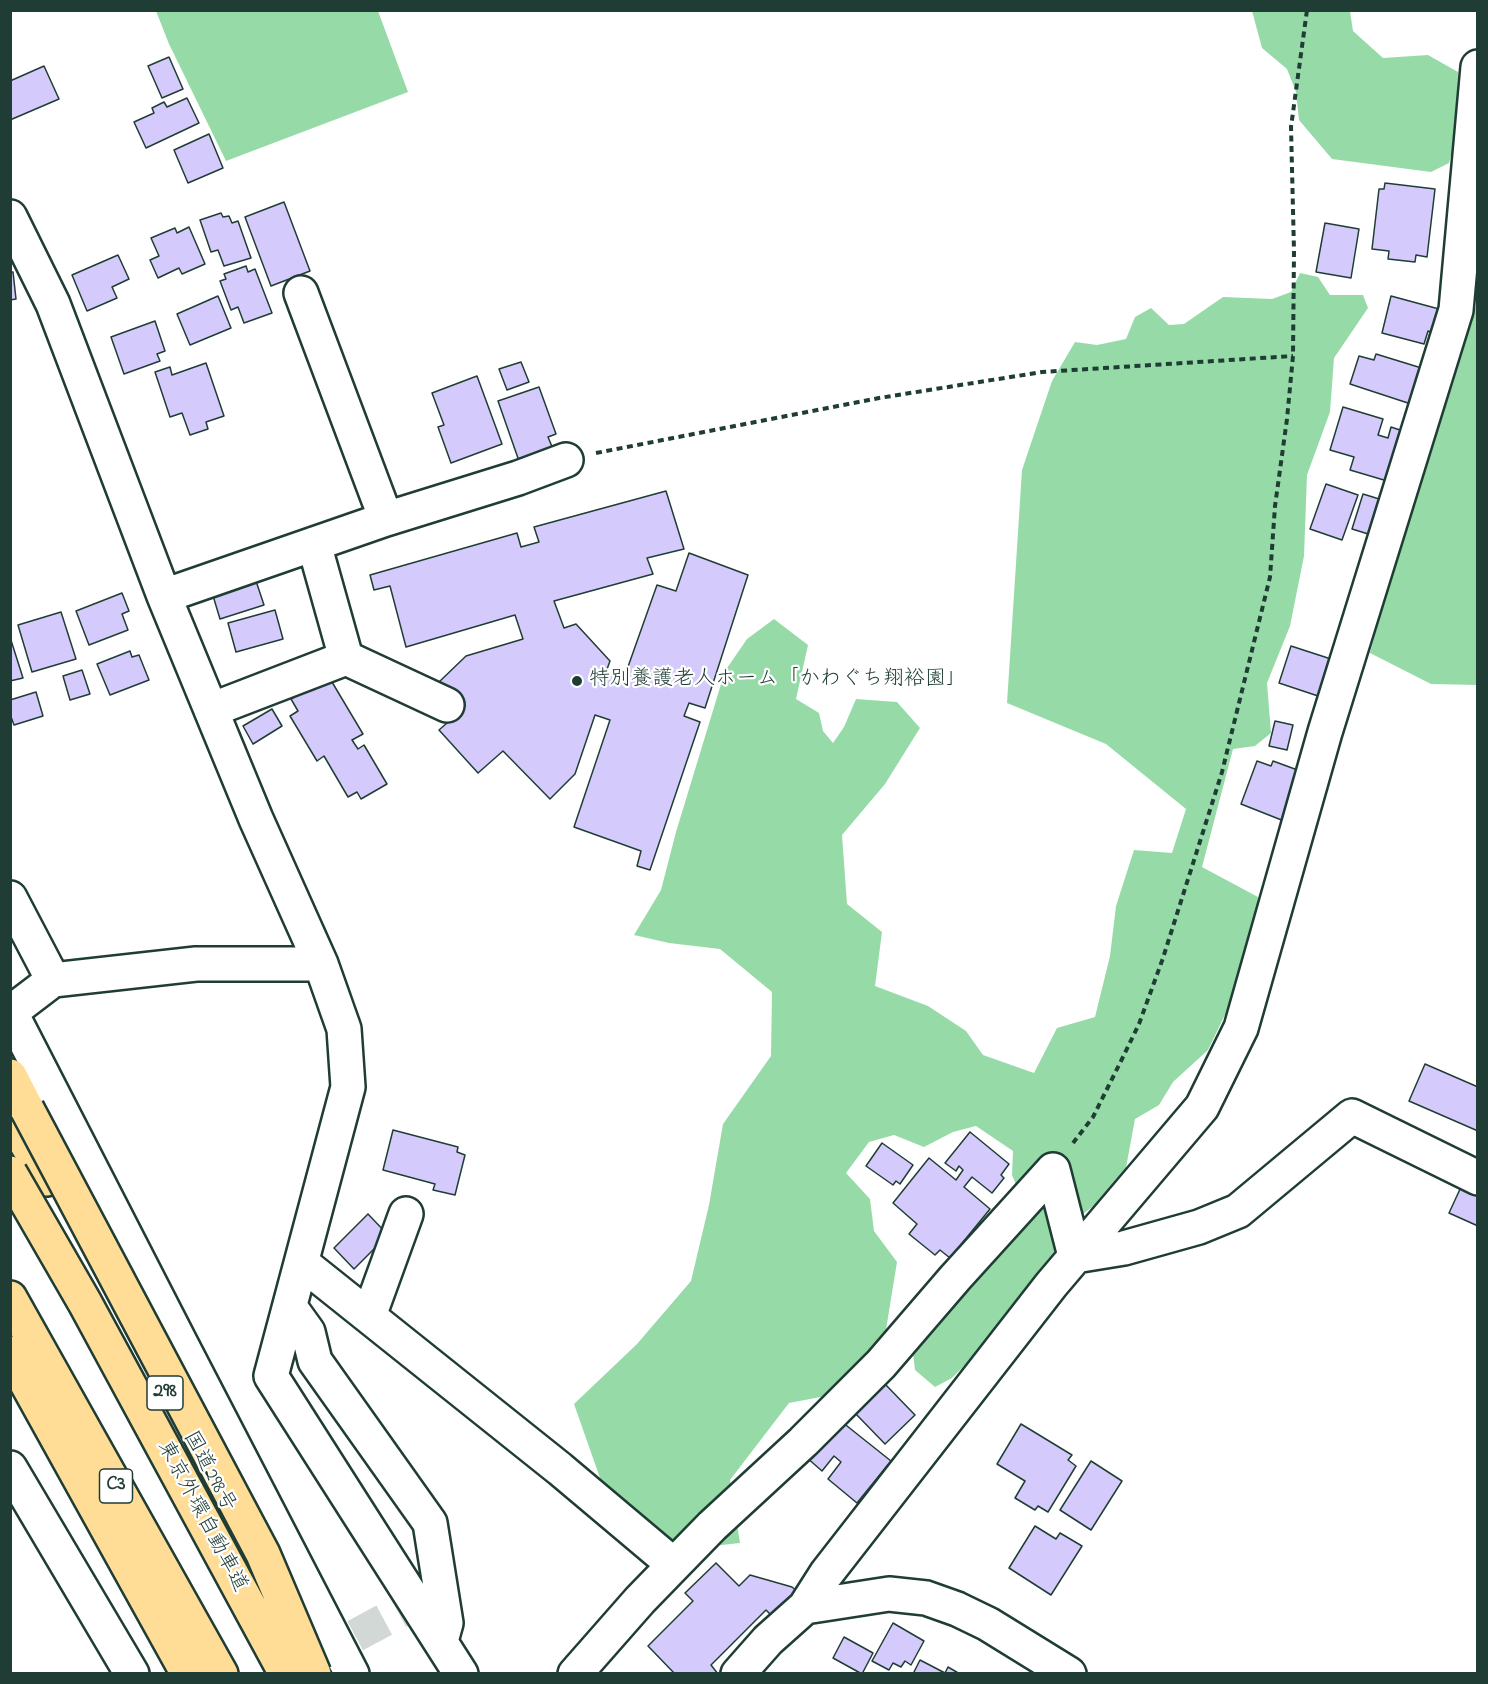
<!DOCTYPE html>
<html>
<head>
<meta charset="utf-8">
<style>
	body { margin:0 }
	#map { position:relative; width:1488px; height:1684px; overflow:hidden; background:#fff; font-family:"Indie Flower",sans-serif }
	canvas { display:block }
	.frame { position:absolute; inset:0; border:12px solid #1f3d34; pointer-events:none }
</style>
</head>
<body>
<div id="map">
<canvas width="1488" height="1684"></canvas>
<div class="frame"></div>
</div>
<script>
const g = document.querySelector('canvas').getContext('2d');
g.lineJoin = 'round';
function paint(path, color) {
  g.fillStyle = color;
  g.fill(path, 'evenodd');
}
function toPath(rows) {
  const path = new Path2D();
  for (const r of rows) {
    path.moveTo(r[0], r[1]);
    for (let i = 2; i < r.length; i += 2) path.lineTo(r[i], r[i + 1]);
  }
  return path;
}
function trace(path, color, width, dash) {
  g.strokeStyle = color;
  g.lineWidth = width;
  g.lineCap = dash ? 'butt' : 'round';
  g.setLineDash(dash || []);
  g.stroke(path);
}
function drawText(font, color, halo, rows, align = 'center') {
  g.font = font + ' "Indie Flower","Klee One",sans-serif';
  g.lineWidth = 4.5;
  g.setLineDash([]);
  g.textBaseline = 'middle';
  g.strokeStyle = halo;
  g.fillStyle = color;
  for (const [text, x, y, turn = 0] of rows) {
    g.save();
    g.translate(x, y);
    g.rotate((+turn || 0) * Math.PI / 180);
    g.textAlign = isNaN(turn) ? turn : align;
    if (halo) g.strokeText(text, 0, 0);
    g.fillText(text, 0, 0);
    g.restore();
  }
}
paint(toPath([
	[156,11,378,11,408,92,226,161,169,44],
	[1252,11,1350,11,1353,31,1383,58,1428,55,1458,72,1456,135,1449,163,1431,172,1332,159,1299,120,1296,92,1287,69,1262,48],
	[1300,273,1318,277,1330,295,1363,295,1368,308,1334,358,1330,412,1307,475,1304,556,1290,626,1267,683,1271,733,1255,746,1233,749,1202,867,1258,897,1254,933,1233,998,1208,1050,1173,1082,1159,1105,1135,1119,1123,1184,1079,1217,1055,1259,1001,1329,952,1378,935,1387,915,1370,913,1353,926,1319,1021,1197,1012,1175,1013,1151,976,1126,953,1132,924,1147,894,1135,869,1142,846,1173,870,1199,874,1231,897,1262,884,1342,852,1391,789,1403,730,1480,740,1543,666,1551,613,1515,574,1404,637,1344,691,1281,709,1205,723,1124,771,1056,772,992,720,949,669,943,634,935,661,890,676,832,725,671,747,639,774,619,808,645,796,699,819,713,823,731,833,743,844,727,856,699,897,702,920,728,885,784,842,835,847,904,882,932,875,986,928,1006,966,1031,983,1055,1034,1073,1057,1028,1095,1017,1110,956,1116,906,1134,850,1172,853,1186,809,1106,744,1007,703,1022,470,1052,381,1075,342,1097,345,1126,339,1135,317,1151,308,1169,325,1184,324,1223,297,1272,299,1291,292],
	[1477,303,1477,685,1431,684,1370,653,1403,529]
]), '#96dba7');
const building = toPath([
	[169,57,183,89,162,98,148,66,169,57],
	[44,66,59,99,10,120,10,81,44,66],
	[187,98,199,123,146,148,134,122,154,113,152,108,164,102,167,107,187,98],
	[209,134,223,168,188,183,174,150,209,134],
	[1385,183,1435,189,1427,257,1416,255,1415,262,1388,259,1389,251,1372,249,1379,189,1384,189,1385,183],
	[284,202,310,271,271,286,245,217,284,202],
	[221,213,223,217,229,216,232,223,238,221,251,258,224,266,218,250,211,252,200,220,221,213],
	[1325,223,1359,229,1351,278,1316,272,1325,223],
	[189,227,205,264,182,274,179,268,158,278,150,260,159,256,151,238,175,228,177,233,189,227],
	[118,255,129,279,112,287,117,298,87,311,72,275,118,255],
	[246,266,248,272,255,269,272,313,244,323,238,307,231,310,220,281,226,279,224,274,246,266],
	[10,272,13,272,16,299,10,300,10,272],
	[218,296,231,328,190,345,177,314,218,296],
	[1391,296,1439,309,1433,333,1428,331,1424,344,1382,333,1391,296],
	[155,321,165,351,157,354,160,361,124,374,111,337,155,321],
	[1376,354,1428,370,1417,406,1350,384,1359,356,1374,360,1376,354],
	[521,362,529,382,507,390,499,369,521,362],
	[206,363,224,416,206,422,208,429,190,435,182,413,170,417,155,372,170,367,172,375,206,363],
	[477,376,502,444,451,463,438,427,444,425,432,393,477,376],
	[539,387,556,434,548,437,553,449,519,461,498,401,539,387],
	[1343,407,1383,419,1378,435,1388,438,1391,427,1409,433,1394,483,1350,470,1354,457,1330,450,1343,407],
	[1326,484,1358,495,1342,540,1310,529,1326,484],
	[666,491,684,549,647,558,653,574,554,601,564,628,576,624,610,661,606,672,624,678,657,585,676,591,689,553,748,575,705,708,689,703,684,716,700,722,650,870,637,866,641,851,574,827,610,720,595,715,575,774,550,799,503,751,478,773,439,730,463,709,438,683,466,656,523,639,515,615,406,647,390,586,374,590,370,575,517,533,521,547,539,542,534,527,666,491],
	[1363,494,1389,502,1378,537,1352,529,1363,494],
	[254,575,264,605,220,619,211,589,254,575],
	[122,593,129,611,122,614,128,630,89,645,76,611,122,593],
	[275,610,283,639,236,652,228,623,275,610],
	[61,612,76,659,32,672,18,625,61,612],
	[10,637,23,678,10,681,10,637],
	[1291,646,1331,659,1318,696,1279,683,1291,646],
	[130,651,132,657,139,655,149,680,110,695,97,664,130,651],
	[82,670,90,694,70,700,63,676,82,670],
	[329,677,363,734,352,740,358,749,364,745,387,784,361,799,357,792,348,797,324,756,317,761,290,716,298,711,291,699,329,677],
	[36,692,43,716,14,725,10,714,10,700,36,692],
	[272,709,282,726,253,744,243,726,272,709],
	[1275,721,1293,725,1287,750,1269,746,1275,721],
	[1257,761,1271,766,1273,761,1303,772,1284,821,1241,804,1257,761],
	[1425,1064,1478,1087,1478,1131,1409,1101,1425,1064],
	[393,1130,458,1147,457,1152,465,1155,455,1195,433,1190,435,1184,383,1170,393,1130],
	[970,1132,1009,1164,1001,1175,1004,1178,992,1193,972,1177,964,1187,990,1209,950,1258,940,1250,935,1255,909,1234,917,1224,893,1203,929,1158,956,1180,963,1170,959,1166,956,1171,945,1163,970,1132],
	[882,1143,913,1165,900,1184,896,1181,893,1185,866,1166,882,1143],
	[1461,1187,1478,1195,1478,1226,1449,1213,1461,1187],
	[368,1214,388,1235,354,1269,334,1248,368,1214],
	[884,1383,915,1415,885,1444,854,1412,884,1383],
	[837,1418,891,1461,857,1503,828,1479,841,1462,834,1456,822,1471,806,1457,837,1418],
	[1021,1424,1072,1455,1068,1460,1076,1466,1048,1512,1038,1506,1035,1510,1015,1498,1025,1481,997,1464,1021,1424],
	[1091,1461,1122,1481,1091,1530,1060,1510,1091,1461],
	[1035,1526,1056,1539,1060,1533,1082,1546,1051,1595,1009,1568,1035,1526],
	[716,1563,739,1586,750,1575,792,1587,799,1593,774,1618,766,1610,711,1665,718,1674,675,1674,648,1646,693,1601,685,1593,716,1563],
	[893,1623,924,1641,911,1665,905,1661,901,1667,893,1663,889,1670,872,1661,893,1623],
	[844,1637,873,1653,862,1674,833,1658,844,1637],
	[920,1660,945,1673,948,1667,960,1674,913,1674,920,1660]
]);
paint(building, '#d5cafc');
trace(building, '#1f3d34', 1.5);
trace(toPath([
	[312,1659,416,1603]
]), '#d2d8d6', 33, [33, 16]);
const minor = toPath([
	[10,217,53,304,164,596,256,819,321,964,344,1029,348,1087,271,1376,461,1674],
	[301,293,386,519],
	[314,544,346,658],
	[164,596,386,519,518,478,566,460],
	[211,710,346,658,447,705],
	[10,898,53,980],
	[10,1011,180,1342,352,1674],
	[11,1012,53,980,196,964,321,964],
	[1053,1170,1075,1256,1124,1248,1199,1227,1238,1211,1352,1116,1478,1178],
	[302,1263,560,1469,674,1565],
	[290,1307,308,1332,315,1361,430,1523,446,1623,441,1641],
	[369,1316,406,1214],
	[10,1468,132,1674],
	[805,1607,889,1594,926,1598,957,1609,988,1624,1069,1674],
	[575,1674,640,1600,674,1565,712,1526,803,1442,881,1364,955,1278,1053,1170],
	[738,1674,768,1640,805,1607,826,1574,1051,1285,1202,1107,1241,1028,1325,732,1456,310,1478,67]
]);
const highway = toPath([
	[10,1076,27,1109],
	[10,1115,47,1179],
	[10,1298,221,1674],
	[10,1353,188,1674]
]);
trace(minor, '#1f3d34', 38);
trace(highway, '#1f3d34', 38);
trace(toPath([
	[596,453,879,398,1042,372,1293,356],
	[1073,1143,1093,1117,1122,1059,1139,1024,1163,958,1222,772,1270,577,1275,506,1287,419,1293,356,1294,251,1291,127,1307,10]
]), '#1f3d34', 4, [6, 4.5]);
trace(minor, '#fff', 33);
trace(highway, '#ffdd96', 33);
const highwayBridge = toPath([
	[27,1109,263,1554,314,1674],
	[10,1173,85,1303,286,1674]
]);
trace(highwayBridge, '#1f3d34', 38, []);
trace(highwayBridge, '#ffdd96', 33);
for (const [x, y, r, color] of [
	[577,681,6,"#1f3d34"]
]) {
  const dot = new Path2D();
  dot.arc(x, y, r, 0, 2 * Math.PI);
  g.fillStyle = color;
  g.fill(dot);
  trace(dot, '#fff', 2);
}
for (const [x, y, w] of [
	[165,1393,36],
	[116,1486,33]
]) {
  const box = new Path2D();
  box.roundRect(x - w / 2, y - 17, w, 34, 4.5);
  g.fillStyle = '#fff';
  g.fill(box);
  trace(box, '#1f3d34', 1.5);
}
drawText('bold 20px', '#1f3d34', null, [
	["298",165,1393],
	["C3",116,1486]
]);
drawText('21px', '#1f3d34', '#fff', [
	["特別養護老人ホーム「かわぐち翔裕園」",589,681]
], 'left');
drawText('21px', '#1f3d34', '#fff', [
	["国道298号",208,1472,62],
	["東京外環自動車道",201,1517,62]
]);
</script>
</body>
</html>
